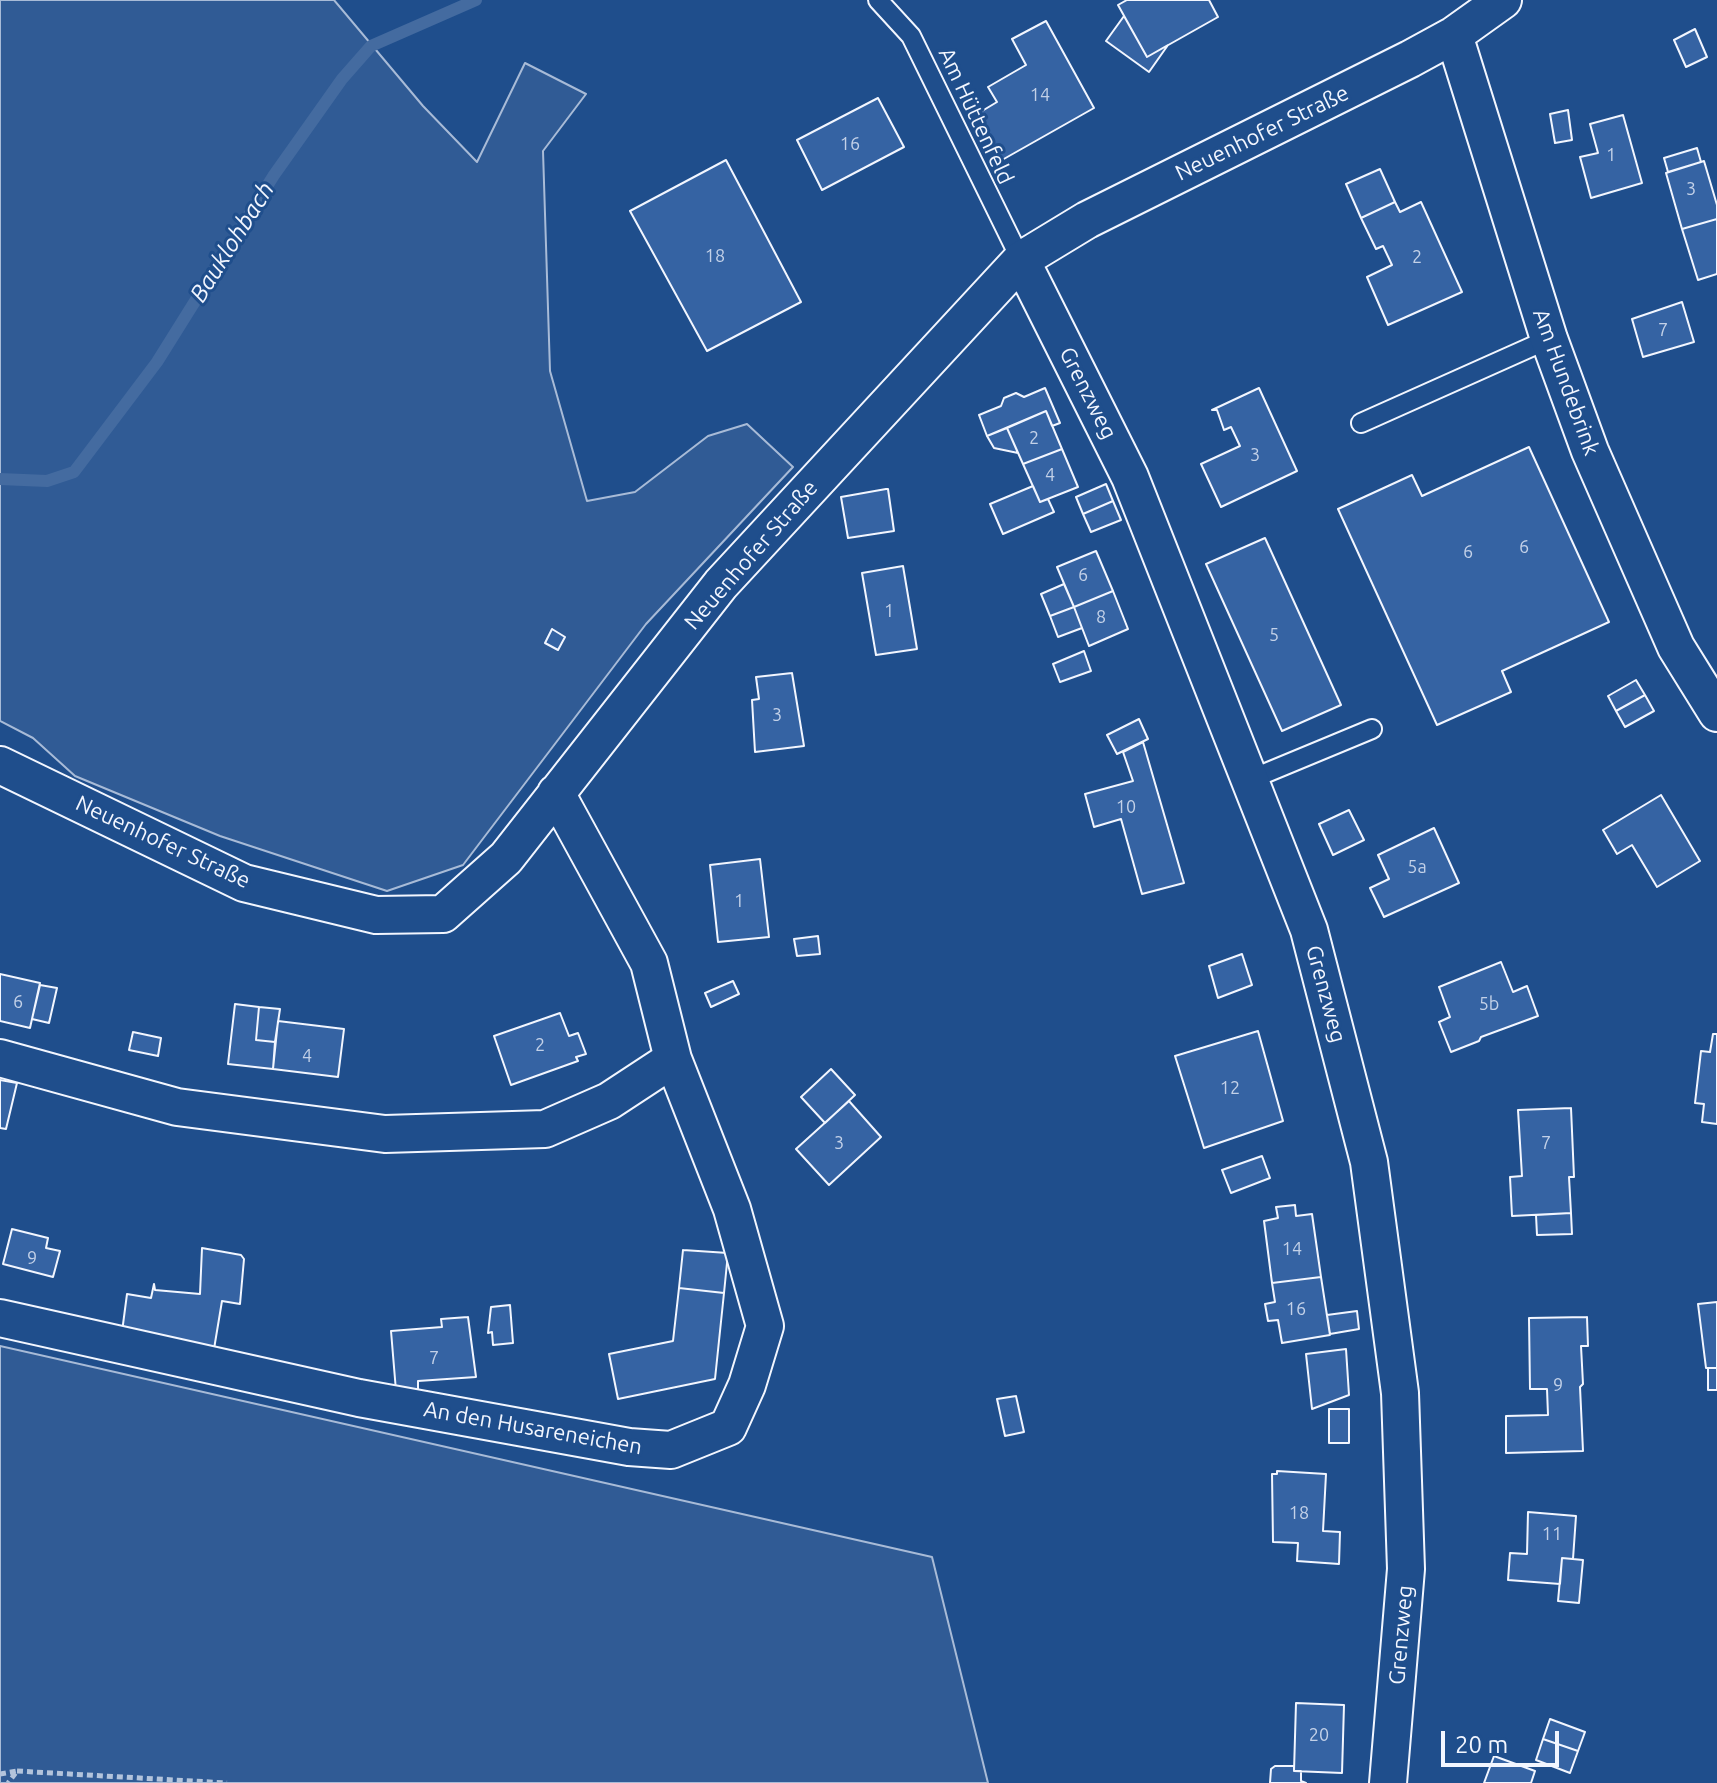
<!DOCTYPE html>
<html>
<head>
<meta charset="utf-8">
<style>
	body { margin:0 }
	#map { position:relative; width:1717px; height:1783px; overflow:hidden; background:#1f4e8c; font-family:Ubuntu,sans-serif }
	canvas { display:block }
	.scale { position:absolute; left:1441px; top:1731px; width:118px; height:36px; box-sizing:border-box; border:4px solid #f2f6ff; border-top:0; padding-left:10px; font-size:24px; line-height:28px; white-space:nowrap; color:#f2f6ff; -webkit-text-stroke:6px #1f4e8c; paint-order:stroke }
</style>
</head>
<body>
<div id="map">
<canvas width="1717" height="1783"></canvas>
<div class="scale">20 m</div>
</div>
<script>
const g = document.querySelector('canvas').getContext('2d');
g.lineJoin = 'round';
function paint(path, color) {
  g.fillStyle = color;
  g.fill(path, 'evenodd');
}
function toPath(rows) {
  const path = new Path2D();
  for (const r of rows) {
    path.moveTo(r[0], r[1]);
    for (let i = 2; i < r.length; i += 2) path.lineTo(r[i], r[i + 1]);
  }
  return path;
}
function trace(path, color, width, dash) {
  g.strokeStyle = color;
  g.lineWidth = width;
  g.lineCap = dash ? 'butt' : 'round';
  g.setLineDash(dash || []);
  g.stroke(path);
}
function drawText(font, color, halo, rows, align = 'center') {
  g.font = font + ' Ubuntu,sans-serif';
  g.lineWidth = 6;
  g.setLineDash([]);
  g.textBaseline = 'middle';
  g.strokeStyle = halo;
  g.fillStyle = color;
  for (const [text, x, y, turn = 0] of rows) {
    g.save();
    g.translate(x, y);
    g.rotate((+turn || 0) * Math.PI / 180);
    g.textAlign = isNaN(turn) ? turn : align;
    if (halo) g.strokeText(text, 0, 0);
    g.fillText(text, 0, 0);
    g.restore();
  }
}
const built = toPath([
	[0,0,334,0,423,106,477,162,525,63,586,94,543,151,550,371,587,501,635,492,708,436,747,424,793,467,646,624,463,865,387,891,220,836,75,776,33,738,0,721,0,0],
	[0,1346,932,1557,988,1783,0,1783,0,1346]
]);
paint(built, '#305b95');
trace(built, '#a8bbd7', 2);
trace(toPath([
	[0,479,47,481,74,472,157,362,274,175,342,79,371,46,476,0]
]), '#446ba0', 12);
const building = toPath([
	[1127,0,1209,0,1218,17,1147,57,1118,5,1127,0],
	[1124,16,1147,57,1168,45,1149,72,1106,41,1124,16],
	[1046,21,1094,108,1002,160,977,114,997,102,988,87,1026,65,1012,39,1046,21],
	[1695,29,1707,57,1686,67,1674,40,1695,29],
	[878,98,904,147,822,190,797,140,878,98],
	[1568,110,1572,140,1555,143,1550,114,1568,110],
	[1623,115,1642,183,1591,198,1580,157,1598,153,1590,124,1623,115],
	[1697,148,1701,162,1668,172,1664,158,1697,148],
	[726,160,801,302,707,351,630,211,726,160],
	[1704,161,1717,205,1717,219,1682,229,1666,173,1704,161],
	[1380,169,1395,202,1361,218,1346,184,1380,169],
	[1395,202,1400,212,1421,202,1462,292,1388,325,1367,277,1392,265,1383,246,1376,249,1361,218,1395,202],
	[1717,219,1717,274,1698,280,1682,229,1717,219],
	[1682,302,1694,342,1643,357,1632,319,1682,302],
	[1045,388,1060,423,1052,426,1046,411,987,436,979,415,1001,406,1004,398,1016,393,1024,397,1045,388],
	[1259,388,1297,471,1221,507,1201,464,1240,446,1231,427,1224,430,1217,410,1212,410,1259,388],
	[1046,411,1062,449,1023,464,1007,428,1046,411],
	[1007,428,1018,453,994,448,987,436,1007,428],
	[1529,447,1609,622,1502,671,1511,692,1437,725,1338,509,1412,475,1422,496,1529,447],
	[1062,449,1078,487,1040,502,1023,464,1062,449],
	[1106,484,1113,501,1083,514,1076,497,1106,484],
	[1033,486,1040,502,1048,499,1054,512,1003,534,990,504,1033,486],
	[886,489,888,489,894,531,848,538,841,497,886,489],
	[1113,501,1121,520,1091,532,1083,514,1113,501],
	[1265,538,1341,705,1282,731,1206,564,1265,538],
	[1096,551,1113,591,1074,607,1057,567,1096,551],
	[903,566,917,649,876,655,862,573,903,566],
	[1064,584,1074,607,1050,616,1041,594,1064,584],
	[1113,591,1128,629,1089,646,1074,607,1113,591],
	[1074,607,1082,628,1058,637,1050,616,1074,607],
	[552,629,565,637,558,650,545,643,552,629],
	[1084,651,1091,671,1060,682,1053,664,1084,651],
	[792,673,804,746,755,752,752,700,759,699,756,677,792,673],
	[1636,680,1645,695,1616,711,1608,696,1636,680],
	[1645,695,1654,711,1625,727,1616,711,1645,695],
	[1139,719,1148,739,1117,754,1107,735,1139,719],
	[1143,742,1184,883,1142,894,1121,819,1094,827,1085,794,1133,781,1123,752,1143,742],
	[1661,795,1700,861,1657,887,1632,845,1617,854,1603,830,1661,795],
	[1349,810,1364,840,1333,855,1319,824,1349,810],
	[1434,828,1459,883,1384,917,1370,888,1389,879,1378,855,1434,828],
	[760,859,769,937,718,942,710,865,760,859],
	[818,936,820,954,797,956,794,939,818,936],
	[1242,954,1252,985,1218,998,1209,966,1242,954],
	[1501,962,1513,992,1527,986,1538,1016,1481,1037,1479,1041,1451,1052,1439,1022,1450,1017,1439,987,1501,962],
	[0,974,40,983,30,1028,0,1021,0,974],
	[733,981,739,994,711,1007,705,993,733,981],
	[40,985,57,988,49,1023,32,1019,40,985],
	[235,1004,259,1007,256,1040,275,1042,273,1069,228,1064,235,1004],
	[259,1007,280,1009,275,1042,256,1040,259,1007],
	[560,1013,569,1036,578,1033,586,1054,576,1057,578,1061,511,1085,494,1036,560,1013],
	[278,1021,344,1029,338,1077,273,1069,278,1021],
	[1258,1031,1283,1121,1204,1148,1175,1056,1258,1031],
	[133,1032,161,1038,158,1056,129,1050,133,1032],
	[1713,1034,1717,1034,1717,1124,1702,1122,1704,1104,1695,1103,1701,1051,1710,1052,1713,1034],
	[831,1069,855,1095,825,1123,801,1097,831,1069],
	[0,1080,17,1083,6,1129,0,1128,0,1080],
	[849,1101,881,1137,829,1185,796,1149,849,1101],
	[1571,1108,1574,1177,1569,1177,1571,1213,1512,1216,1510,1177,1522,1176,1518,1110,1571,1108],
	[1262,1156,1270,1178,1231,1193,1222,1170,1262,1156],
	[1295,1205,1296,1216,1312,1214,1321,1277,1272,1283,1264,1221,1278,1218,1276,1207,1295,1205],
	[1571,1213,1572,1234,1537,1235,1536,1215,1571,1213],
	[12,1229,48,1238,46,1248,60,1251,53,1277,3,1264,12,1229],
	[202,1248,241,1255,244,1259,240,1304,222,1301,214,1349,122,1332,127,1294,151,1298,154,1284,155,1290,200,1294,202,1248],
	[683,1250,728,1253,724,1293,679,1288,683,1250],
	[1321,1277,1330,1335,1282,1343,1278,1320,1268,1321,1265,1304,1275,1302,1272,1283,1321,1277],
	[679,1288,724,1293,715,1379,618,1399,609,1354,673,1341,679,1288],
	[1717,1302,1717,1368,1706,1368,1698,1304,1717,1302],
	[510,1305,513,1343,493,1345,492,1332,488,1333,491,1307,510,1305],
	[1357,1311,1359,1329,1330,1334,1327,1315,1357,1311],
	[468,1317,476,1377,418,1381,418,1389,396,1391,391,1331,442,1327,441,1319,468,1317],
	[1587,1317,1588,1346,1581,1346,1583,1384,1580,1387,1583,1451,1506,1453,1506,1416,1548,1415,1547,1389,1530,1389,1529,1318,1587,1317],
	[1346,1349,1349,1395,1312,1409,1306,1354,1346,1349],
	[1708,1368,1717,1368,1717,1390,1708,1390,1708,1368],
	[1016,1396,1024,1432,1005,1436,997,1399,1016,1396],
	[1329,1409,1349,1409,1349,1443,1329,1443,1329,1409],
	[1277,1471,1326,1474,1323,1531,1340,1532,1339,1564,1297,1561,1298,1543,1273,1542,1272,1474,1277,1474,1277,1471],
	[1528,1512,1576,1516,1573,1559,1562,1558,1560,1584,1508,1580,1510,1553,1527,1554,1528,1512],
	[1562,1558,1583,1560,1579,1603,1558,1601,1562,1558],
	[1296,1703,1344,1705,1342,1773,1294,1771,1296,1703],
	[1550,1719,1585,1732,1578,1751,1543,1739,1550,1719],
	[1543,1739,1578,1751,1570,1773,1536,1760,1543,1739],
	[1494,1756,1535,1771,1531,1783,1484,1783,1494,1756],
	[1275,1766,1294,1766,1294,1771,1301,1771,1301,1781,1306,1783,1270,1783,1271,1769,1275,1766]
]);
paint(building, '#3563a3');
trace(building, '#f2f6ff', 2);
const lane = toPath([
	[878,0,911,36,1021,260],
	[1361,423,1549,339],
	[1249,780,1372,729]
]);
const street = toPath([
	[1454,35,1549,339,1590,451,1676,647,1717,713],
	[1021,260,1130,477,1309,930,1369,1162,1400,1393,1406,1569,1388,1783],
	[0,765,244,883,376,915,443,914,506,858,721,584,1021,260,1087,220,1410,59,1454,35,1503,0],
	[0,1058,177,1107,385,1134,545,1129,609,1101,673,1059],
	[0,1318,359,1398,629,1447,671,1450,728,1427,747,1385,765,1326,732,1209,673,1059,649,963,556,793]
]);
trace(lane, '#f2f6ff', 22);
trace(street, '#f2f6ff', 40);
trace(toPath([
	[17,1771,227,1783],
	[0,1774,17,1771,8,1783]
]), '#b3c4dc', 5, [6, 4]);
trace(lane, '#1f4e8c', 18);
trace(street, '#1f4e8c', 36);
drawText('18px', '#c3d1e8', null, [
	["14",1040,95],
	["16",850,144],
	["1",1611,155],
	["3",1691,189],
	["18",715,256],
	["2",1417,257],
	["7",1663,330],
	["2",1034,438],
	["3",1255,455],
	["4",1050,475],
	["6",1524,547],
	["6",1468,552],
	["6",1083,575],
	["1",889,611],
	["8",1101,617],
	["5",1274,635],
	["3",777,715],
	["10",1126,807],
	["5a",1417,867],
	["1",739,901],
	["6",18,1002],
	["5b",1489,1004],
	["2",540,1045],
	["4",307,1056],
	["12",1230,1088],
	["3",839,1143],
	["7",1546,1143],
	["14",1292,1249],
	["9",32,1258],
	["16",1296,1309],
	["7",434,1358],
	["9",1558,1385],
	["18",1299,1513],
	["11",1552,1534],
	["20",1319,1735]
]);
drawText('22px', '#f2f6ff', '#1f4e8c', [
	["Am Hüttenfeld",976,116,65],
	["Neuenhofer Straße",1262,133,-26],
	["Am Hundebrink",1566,382,70],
	["Grenzweg",1088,393,63],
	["Neuenhofer Straße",751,555,-49],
	["Neuenhofer Straße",163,842,25],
	["Grenzweg",1326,994,75],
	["An den Husareneichen",533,1428,10],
	["Grenzweg",1401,1635,-85]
]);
drawText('italic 24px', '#f2f6ff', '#1f4e8c', [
	["Bauklohbach",232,242,-58]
]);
</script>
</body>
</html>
